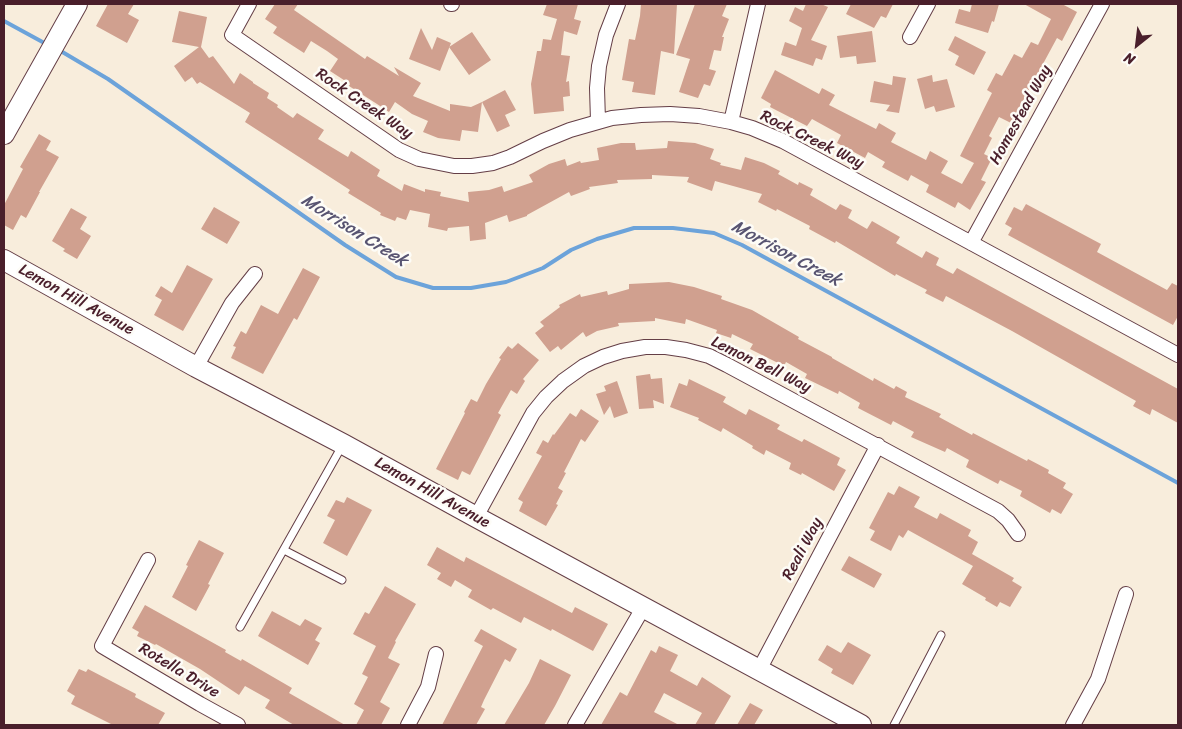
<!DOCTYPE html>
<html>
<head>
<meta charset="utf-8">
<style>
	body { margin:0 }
	#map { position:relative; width:1182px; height:729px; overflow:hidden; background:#f8eddc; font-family:Sriracha,sans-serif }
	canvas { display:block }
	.frame { position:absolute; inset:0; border:5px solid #4a1f2b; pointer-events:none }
	.north { position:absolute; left:1112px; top:20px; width:50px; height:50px; -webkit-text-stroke:4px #fdfcf7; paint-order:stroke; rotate:209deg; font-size:14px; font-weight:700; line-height:20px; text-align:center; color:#4a1f2b }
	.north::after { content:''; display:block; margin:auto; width:18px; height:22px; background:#4a1f2b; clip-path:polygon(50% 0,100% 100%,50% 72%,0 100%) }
</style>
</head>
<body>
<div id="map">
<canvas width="1182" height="729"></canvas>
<div class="frame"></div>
<div class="north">N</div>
</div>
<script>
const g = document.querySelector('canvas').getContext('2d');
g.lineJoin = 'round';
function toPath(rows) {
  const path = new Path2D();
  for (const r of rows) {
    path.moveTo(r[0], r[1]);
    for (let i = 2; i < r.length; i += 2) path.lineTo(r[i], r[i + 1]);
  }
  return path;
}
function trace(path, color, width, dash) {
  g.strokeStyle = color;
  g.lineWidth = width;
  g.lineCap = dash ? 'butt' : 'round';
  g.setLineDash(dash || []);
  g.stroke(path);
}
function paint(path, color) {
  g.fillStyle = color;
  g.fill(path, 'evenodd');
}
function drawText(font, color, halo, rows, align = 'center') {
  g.font = font + ' Sriracha,sans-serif';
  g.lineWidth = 5;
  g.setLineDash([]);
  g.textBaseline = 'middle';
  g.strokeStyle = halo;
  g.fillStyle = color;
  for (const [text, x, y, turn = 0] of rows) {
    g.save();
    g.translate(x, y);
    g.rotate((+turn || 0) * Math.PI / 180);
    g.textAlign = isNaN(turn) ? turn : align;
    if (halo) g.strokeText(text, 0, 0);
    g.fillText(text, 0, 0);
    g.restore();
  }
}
trace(toPath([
	[4,21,48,45],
	[59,50,108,79,345,245,396,277,433,288,471,288,506,282,543,268,571,250,597,239,634,228,673,228,714,233,742,245,1178,483]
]), '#6ca3da', 4);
paint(toPath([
	[108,4,134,4,128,14,139,20,127,43,96,26],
	[275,4,298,4,294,10,365,59,367,56,399,76,394,67,421,83,413,96,450,111,450,104,471,107,482,102,478,132,462,130,460,141,438,138,423,132,428,121,412,114,395,102,389,112,377,104,349,86,350,84,330,71,338,59,327,51,311,41,304,53,273,33,277,27,265,19],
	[547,4,578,4,574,19,581,21,577,35,564,31,561,55,570,56,566,82,569,81,570,96,563,97,564,111,534,114,531,84,537,51,541,51,543,39,551,40,557,19,543,15],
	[641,4,677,4,674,54,661,51,655,95,632,92,634,82,622,80,629,39,635,40,640,16],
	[695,4,727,4,722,16,729,19,722,37,724,37,721,51,714,50,709,69,716,71,710,86,704,84,698,98,679,92,690,59,676,55],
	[806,4,821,4,828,7,811,40,827,46,822,60,816,58,813,66,781,55,785,42,796,46,802,28,789,21,795,7,803,11],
	[851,4,893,4,886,18,881,16,874,28,846,14],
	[972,4,999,4,994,22,992,21,988,33,955,23,959,9,970,12],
	[1024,4,1062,4,1077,12,1062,41,1057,38,1011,123,999,117,989,136,992,138,984,154,992,158,981,180,986,182,970,210,958,202,955,208,926,192,929,185,911,175,908,181,882,167,885,162,868,152,865,158,837,143,841,135,812,119,807,126,770,107,771,104,761,98,775,70,819,94,822,88,835,95,829,105,876,129,879,123,896,133,891,142,926,160,930,151,948,161,941,173,962,184,974,163,960,156,992,93,987,90,996,73,1002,76,1014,54,1022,58,1031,42,1038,45,1051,19],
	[179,11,207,17,201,47,209,58,213,56,234,84,240,73,253,82,253,83,269,93,267,98,278,105,277,107,293,118,297,113,324,130,318,139,348,157,351,151,380,170,377,176,402,191,404,184,425,192,425,189,441,192,440,196,469,202,468,192,489,190,502,186,504,192,533,182,529,175,549,164,565,159,567,166,580,161,581,163,599,160,597,148,621,143,635,143,636,150,667,148,668,141,695,143,714,149,710,159,721,163,720,165,741,170,745,157,764,163,780,171,778,174,798,185,799,182,813,189,810,195,836,210,840,204,852,210,848,218,867,229,872,221,900,237,896,243,922,258,926,251,939,258,936,265,953,274,957,268,1178,389,1178,423,1152,409,1150,415,1133,406,1136,401,1012,331,946,296,943,302,925,293,927,290,896,274,895,276,836,241,835,243,809,229,810,226,777,209,776,211,758,202,762,194,715,181,712,191,687,182,689,177,652,175,652,179,617,180,618,183,589,187,590,189,571,196,569,192,527,215,527,216,509,222,507,215,485,223,486,239,470,241,469,226,448,228,447,231,428,227,430,214,410,210,406,220,397,217,395,221,380,215,381,213,348,193,350,190,245,122,250,113,200,82,197,84,192,77,185,82,174,66,199,47,172,42],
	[421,28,432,50,437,37,451,43,440,71,409,59],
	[872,31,876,62,857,64,856,56,840,58,837,36],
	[472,32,491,60,469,75,449,47],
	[955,36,986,52,974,75,955,65,959,56,948,50],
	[932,75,933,82,947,79,955,107,936,112,934,106,925,109,917,79],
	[893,76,906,78,899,113,886,111,890,105,870,102,874,81,892,85],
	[505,90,516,110,505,115,510,126,497,132,482,102],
	[39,134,51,141,46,150,59,157,39,192,40,192,26,218,21,215,13,230,4,225,4,205,23,169,20,167],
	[1026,204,1101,244,1097,252,1167,290,1172,283,1178,286,1178,316,1173,325,1008,235,1012,228,1005,224,1014,207,1022,211],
	[214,207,240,222,227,244,201,229],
	[71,208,87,217,80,229,91,236,77,259,63,251,65,249,52,241],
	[187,265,213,279,183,331,154,315,162,300,155,296,161,286,172,293],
	[303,268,320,277,297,320,294,318,263,374,231,358,236,347,233,346,241,331,246,334,261,305,278,314],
	[669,282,694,287,722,296,721,299,752,310,799,337,798,339,832,357,832,358,873,381,874,378,894,389,896,386,907,392,905,397,941,414,939,417,972,435,973,433,1027,461,1028,459,1049,470,1048,473,1066,483,1063,488,1073,494,1061,514,1052,509,1050,513,1020,496,1022,491,1000,480,998,484,966,467,969,460,947,448,945,452,911,437,914,432,893,421,891,425,858,408,860,403,839,391,838,394,805,378,807,374,786,362,784,366,750,349,753,344,732,334,731,338,716,333,717,330,686,319,685,324,655,318,655,321,618,323,619,326,597,331,586,337,583,332,561,350,558,346,550,352,535,333,544,326,540,322,560,307,559,305,580,294,581,297,607,291,608,295,629,289,629,284],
	[518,343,539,360,523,379,525,381,517,394,511,390,498,413,501,415,470,475,462,471,458,480,436,469,465,413,464,412,471,399,477,402,486,384,501,359,499,358,508,346,512,349],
	[650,374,651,379,662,378,664,404,653,400,654,408,639,409,636,376],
	[689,379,726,397,723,402,746,415,749,409,780,425,777,429,802,442,804,439,840,458,837,465,846,470,834,491,802,473,801,475,789,469,791,463,766,450,764,455,752,448,753,446,723,428,721,432,698,420,699,418,670,407,679,383,687,386],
	[617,381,628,413,614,418,610,406,604,415,596,394,606,391,604,386],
	[581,409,599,421,585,442,581,439,564,472,566,473,558,488,563,491,556,504,558,505,546,526,519,511,523,502,518,499,542,456,536,453,543,440,548,443,553,434,554,435,570,413,576,417],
	[899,486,920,497,914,507,937,519,940,513,971,530,968,536,978,542,972,554,1014,578,1012,581,1022,587,1010,607,1000,602,997,607,985,600,986,598,962,584,973,566,908,530,903,538,899,535,891,551,870,540,875,531,869,528,888,492,894,495],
	[347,497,372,510,347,556,323,543,335,520,327,516,336,500,344,503],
	[199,540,224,553,208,584,210,585,196,611,172,597,188,566,186,565],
	[437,547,464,562,466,557,572,613,575,607,608,624,593,651,552,629,551,631,524,617,521,623,493,608,491,610,468,597,472,590,455,580,451,587,437,579,441,573,427,565],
	[849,556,882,574,874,588,841,570],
	[385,586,416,604,395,641,396,642,388,658,400,664,380,702,390,708,381,725,356,725,364,710,354,704,368,677,362,674,376,646,353,634,365,612,369,614],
	[145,605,226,650,225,652,241,661,242,659,292,688,289,693,345,725,294,725,265,708,270,700,245,686,239,695,200,669,156,644,155,645,137,636,139,632,132,628],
	[272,611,300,626,305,619,322,628,315,640,320,643,308,665,258,636],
	[481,629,517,649,510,662,505,659,484,700,481,707,485,709,476,725,442,725,483,646,474,641],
	[848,642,871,655,853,685,831,673,833,669,818,660,827,645,841,653],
	[659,646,678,655,670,671,697,686,702,677,731,696,714,725,695,725,702,713,664,693,654,712,679,725,601,725,620,692,627,696,651,650,656,653],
	[540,659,571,675,555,706,544,725,504,725,529,683],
	[79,669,86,672,88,669,136,694,135,697,165,713,158,725,113,725,71,704,75,696,67,691],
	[750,703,763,710,754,725,737,725]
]), '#d0a08f');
const lane = toPath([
	[284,550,342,580],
	[240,627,342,446],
	[894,725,941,635]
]);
const street = toPath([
	[249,4,232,35,399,150,419,159,454,166,472,166,493,163,510,157,543,141,570,130,612,118,641,115,670,114,699,116,731,122,752,128,783,141,1178,355],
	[451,4,452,4],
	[910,37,928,4],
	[598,121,597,88,599,66,606,35,618,4],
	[731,122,758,4],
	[971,243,1102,4],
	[196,367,232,303,255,274],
	[476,517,533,413,546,397,563,381,584,366,603,357,622,351,645,347,666,347,686,350,709,356,727,365,998,511,1008,520,1018,534],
	[148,560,102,646,200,704,238,725],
	[759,670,878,445],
	[408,725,428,687,436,654],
	[575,725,643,608],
	[1073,725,1098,679,1126,594]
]);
const secondary = toPath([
	[4,134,77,4],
	[4,260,196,367,343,444,476,517,861,725]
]);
trace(lane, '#643e46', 9);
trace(street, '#643e46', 16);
trace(secondary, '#643e46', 22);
trace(lane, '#fff', 7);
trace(street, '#fff', 14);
trace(secondary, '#fff', 20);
drawText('16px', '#4a1f2b', '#fdfcf7', [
	["Rock Creek Way",364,104,34],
	["Homestead Way",1021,115,-61],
	["Rock Creek Way",812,140,26],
	["Lemon Hill Avenue",76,300,29],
	["Lemon Bell Way",761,365,26],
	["Lemon Hill Avenue",432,493,29],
	["Reali Way",803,549,-62],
	["Rotella Drive",179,671,31]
]);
drawText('italic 18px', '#585471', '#fdfcf7', [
	["Morrison Creek",354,231,32],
	["Morrison Creek",786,254,28]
]);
</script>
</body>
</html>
